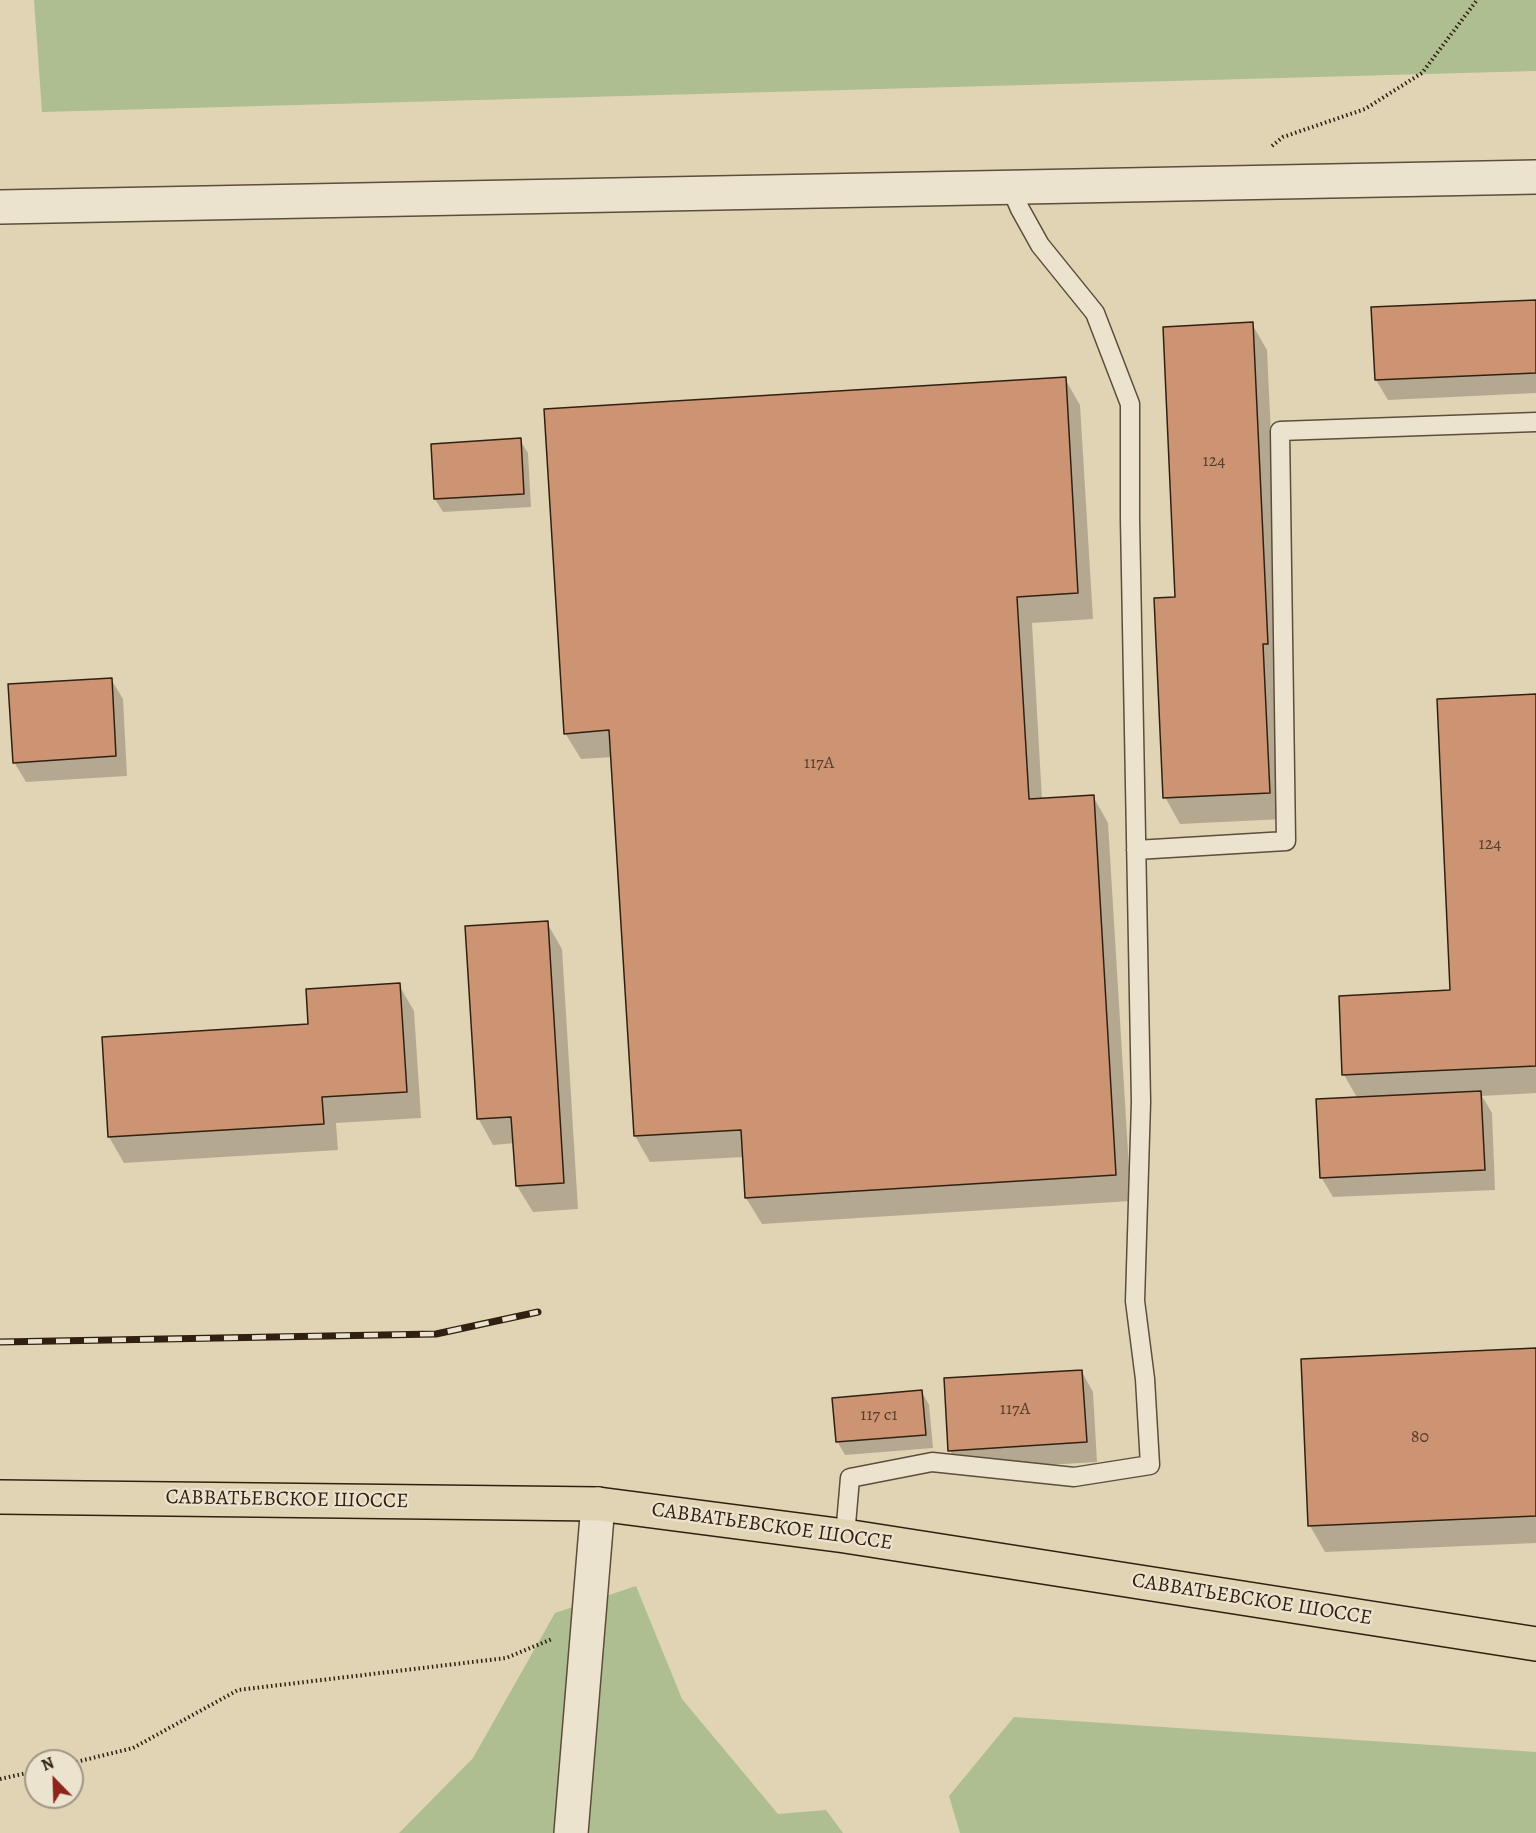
<!DOCTYPE html>
<html>
<head>
<meta charset="utf-8">
<style>
	body { margin:0 }
	#map { position:relative; width:1536px; height:1833px; overflow:hidden; background:#e1d4b5; font-family:Alegreya,serif }
	canvas { display:block }
	.north { position:absolute; left:24px; top:1749px; width:60px; height:60px; box-sizing:border-box; background:#ece3cf; border:2px solid #a19583; border-radius:50%; rotate:337deg; font-size:16px; font-weight:700; line-height:24px; text-align:center; color:#312012 }
	.north::after { content:''; display:block; margin:auto; width:21px; height:27px; background:#8f2418; clip-path:polygon(50% 0,100% 100%,50% 72%,0 100%) }
</style>
</head>
<body>
<div id="map">
<canvas width="1536" height="1833"></canvas>
<div class="north">N</div>
</div>
<script>
const g = document.querySelector('canvas').getContext('2d');
g.lineJoin = 'round';
function paint(path, color) {
  g.fillStyle = color;
  g.fill(path, 'evenodd');
}
function toPath(rows) {
  const path = new Path2D();
  for (const r of rows) {
    path.moveTo(r[0], r[1]);
    for (let i = 2; i < r.length; i += 2) path.lineTo(r[i], r[i + 1]);
  }
  return path;
}
function trace(path, color, width, dash) {
  g.strokeStyle = color;
  g.lineWidth = width;
  g.lineCap = dash ? 'butt' : 'round';
  g.setLineDash(dash || []);
  g.stroke(path);
}
function drawText(font, color, halo, rows, align = 'center') {
  g.font = font + ' Alegreya,serif';
  g.lineWidth = 4.5;
  g.setLineDash([]);
  g.textBaseline = 'middle';
  g.strokeStyle = halo;
  g.fillStyle = color;
  for (const [text, x, y, turn = 0] of rows) {
    g.save();
    g.translate(x, y);
    g.rotate((+turn || 0) * Math.PI / 180);
    g.textAlign = isNaN(turn) ? turn : align;
    if (halo) g.strokeText(text, 0, 0);
    g.fillText(text, 0, 0);
    g.restore();
  }
}
paint(toPath([
	[34,0,1536,0,1536,71,42,112],
	[636,1586,682,1699,778,1814,826,1810,843,1833,399,1833,473,1758,555,1613],
	[1014,1717,1536,1752,1536,1833,960,1833,949,1796]
]), '#aebe91');
paint(toPath([
	[1536,301,1536,393,1388,400,1376,380],
	[1252,324,1267,350,1282,670,1284,819,1180,824,1165,797,1177,599],
	[1065,379,1080,405,1093,619,1032,623,1042,800,1093,796,1108,823,1131,1201,762,1224,746,1198,744,1157,650,1162,635,1136,613,757,581,759,565,733],
	[520,440,528,453,531,507,443,512,435,499],
	[111,679,123,699,127,776,26,782,14,762],
	[1536,696,1536,1093,1482,1096,1492,1113,1495,1190,1333,1197,1321,1177,1358,1099,1344,1075,1452,992],
	[547,923,562,949,578,1209,533,1212,517,1186,515,1143,493,1145,478,1118],
	[399,985,414,1011,421,1118,336,1123,338,1150,124,1163,109,1137,310,1025],
	[1536,1350,1536,1543,1325,1552,1310,1526],
	[1082,1372,1093,1392,1097,1462,961,1470,950,1450],
	[922,1392,929,1405,933,1448,845,1455,837,1441]
]), '#0003');
const building = toPath([
	[1536,300,1536,373,1375,380,1371,307,1536,300],
	[1253,322,1268,644,1263,644,1270,793,1163,798,1154,598,1175,597,1163,327,1253,322],
	[1066,377,1078,593,1017,597,1029,799,1094,795,1116,1175,745,1198,741,1130,634,1136,609,730,564,734,544,409,1066,377],
	[521,438,524,494,434,499,431,444,521,438],
	[112,678,116,756,13,763,8,684,112,678],
	[1536,694,1536,1066,1342,1075,1339,996,1450,990,1437,699,1536,694],
	[548,921,564,1183,516,1186,511,1117,477,1119,465,926,548,921],
	[400,983,407,1092,322,1097,324,1124,108,1137,102,1037,308,1024,306,989,400,983],
	[1481,1091,1485,1170,1320,1178,1316,1099,1481,1091],
	[1536,1348,1536,1516,1308,1526,1301,1359,1536,1348],
	[1082,1370,1087,1442,948,1451,944,1378,1082,1370],
	[922,1390,926,1435,836,1442,832,1398,922,1390]
]);
paint(building, '#cc9473');
trace(building, '#312012', 1.5);
const lane = toPath([
	[1136,850,1286,841,1280,431,1536,422],
	[845,1536,850,1478,932,1462,1074,1477,1150,1465,1145,1379,1135,1301,1141,1102,1130,519,1130,404,1095,313,1040,245,1020,209,1011,188]
]);
const street = toPath([
	[0,207,1536,177],
	[571,1833,598,1504]
]);
const primary = toPath([
	[0,1497,598,1504,845,1536,1536,1644]
]);
trace(lane, '#5d4d3b', 21);
trace(street, '#5d4d3b', 36);
trace(primary, '#312012', 36);
trace(toPath([
	[1272,146,1283,137,1365,109,1422,73,1477,0],
	[72,1763,133,1748,238,1690,506,1658,552,1639],
	[0,1779,36,1771]
]), '#312012', 4, [1.5, 3]);
trace(lane, '#ece3cf', 18);
trace(street, '#ece3cf', 33);
trace(primary, '#e1d4b5', 33);
const rail = toPath([
	[0,1342,436,1334,538,1312]
]);
trace(rail, '#312012', 7);
trace(rail, '#ece3cf', 4.5, [14]);
drawText('18px', '#583d2a', null, [
	["124",1214,462],
	["117А",819,764],
	["124",1490,845],
	["117А",1015,1410],
	["117 с1",879,1416],
	["80",1420,1438]
]);
drawText('21px', '#312012', '#ece3cf', [
	["САВВАТЬЕВСКОЕ ШОССЕ",287,1500,1],
	["САВВАТЬЕВСКОЕ ШОССЕ",772,1527,8],
	["САВВАТЬЕВСКОЕ ШОССЕ",1252,1600,9]
]);
</script>
</body>
</html>
